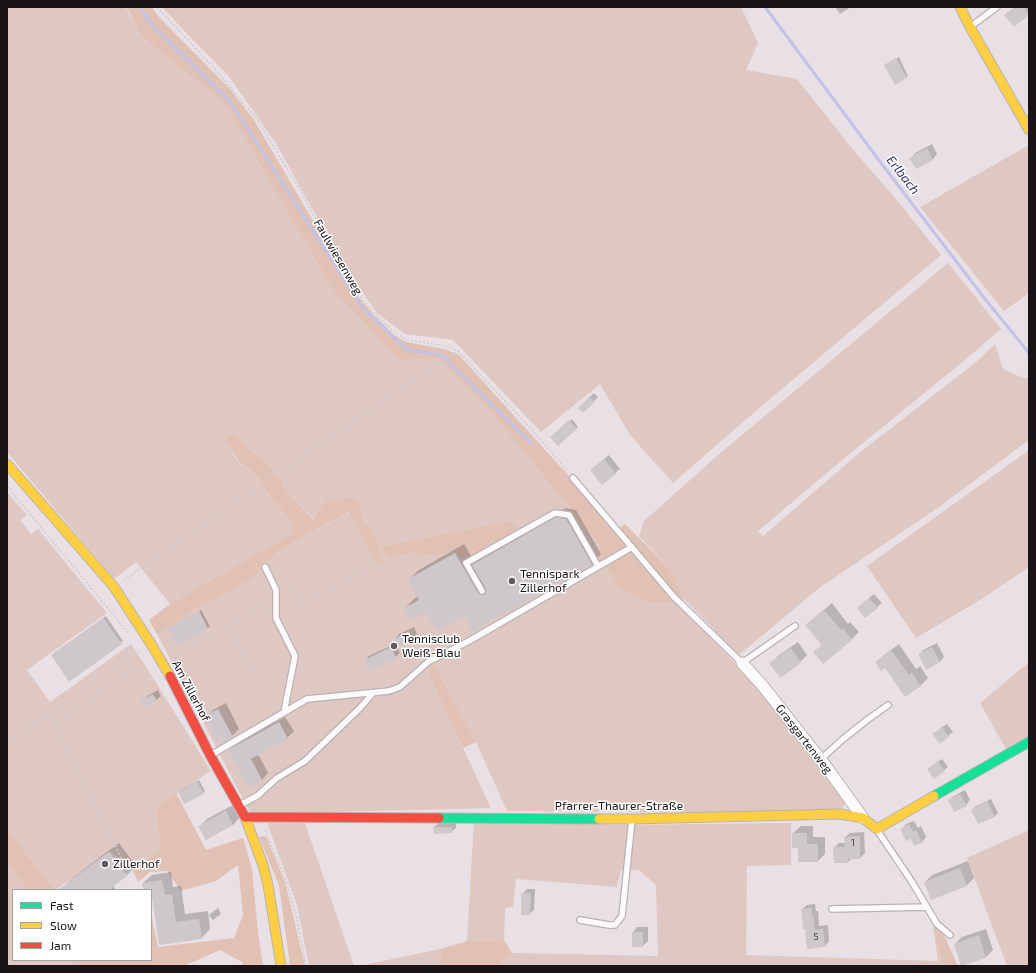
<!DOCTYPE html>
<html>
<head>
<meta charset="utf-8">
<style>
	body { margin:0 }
	#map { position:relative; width:1036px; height:973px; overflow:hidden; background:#e8e0e5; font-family:"Exo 2",sans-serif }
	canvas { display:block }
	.frame { position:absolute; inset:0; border:8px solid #191417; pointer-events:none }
	.legend { position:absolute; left:12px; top:889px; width:140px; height:72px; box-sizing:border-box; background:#fff; border:1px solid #a3a1a2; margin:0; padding:5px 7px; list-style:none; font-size:12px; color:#191417 }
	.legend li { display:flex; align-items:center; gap:8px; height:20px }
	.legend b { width:20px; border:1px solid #a3a1a2 }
</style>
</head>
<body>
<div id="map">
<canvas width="1036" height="973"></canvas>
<div class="frame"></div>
<ul class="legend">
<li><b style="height:5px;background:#16e098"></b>Fast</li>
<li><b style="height:5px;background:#ffcf43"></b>Slow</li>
<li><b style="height:5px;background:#f24e42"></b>Jam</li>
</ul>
</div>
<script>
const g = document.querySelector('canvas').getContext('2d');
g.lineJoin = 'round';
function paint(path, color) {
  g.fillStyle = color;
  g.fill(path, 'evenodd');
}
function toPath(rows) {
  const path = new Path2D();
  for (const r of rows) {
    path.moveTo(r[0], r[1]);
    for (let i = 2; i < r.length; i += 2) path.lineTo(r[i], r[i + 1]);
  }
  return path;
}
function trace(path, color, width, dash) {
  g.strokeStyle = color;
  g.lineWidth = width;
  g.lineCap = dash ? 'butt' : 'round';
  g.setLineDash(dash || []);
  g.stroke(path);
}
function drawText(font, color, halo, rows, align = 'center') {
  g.font = font + ' "Exo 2",sans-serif';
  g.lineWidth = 3;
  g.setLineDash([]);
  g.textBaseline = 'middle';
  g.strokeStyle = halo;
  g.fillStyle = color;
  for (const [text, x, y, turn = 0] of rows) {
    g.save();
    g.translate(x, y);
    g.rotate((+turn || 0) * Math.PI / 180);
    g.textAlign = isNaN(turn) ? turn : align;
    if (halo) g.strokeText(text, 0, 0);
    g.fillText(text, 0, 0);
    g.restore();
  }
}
paint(toPath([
	[7,7,126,7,141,36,224,103,334,292,399,359,439,359,496,418,600,546,597,554,614,579,618,587,648,602,675,602,737,665,773,707,845,803,840,814,507,811,476,742,434,665,427,671,491,808,251,814,157,634,167,629,275,556,276,552,350,512,378,550,370,525,366,522,360,508,337,500,325,501,315,520,286,491,281,480,265,461,248,448,235,434,227,436,227,442,238,462,258,477,265,490,289,519,294,532,170,604,136,562,114,579,7,452],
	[519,531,456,549,444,554,420,556,414,552],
	[162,7,741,7,758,43,746,70,797,79,854,151,891,193,941,255,757,410,673,483,630,435,600,384,541,432,453,340,405,334,377,313,345,268,277,145,228,75,191,38],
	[1029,145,1029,293,1004,311,920,207],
	[948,263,1001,329,965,360,847,456,758,531,763,536,858,454,976,362,995,344,1003,369,1023,378,1029,378,1029,440,939,507,819,588,739,655,684,599,673,572,639,536,644,521,718,455],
	[1029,450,1029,567,980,600,916,638,867,566],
	[7,492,27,515,20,520,31,534,38,529,107,613,27,670,50,702,131,644,145,665,211,771,156,807,160,850,132,869,110,851,55,890,7,829],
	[1029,662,1029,736,1006,749,980,703],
	[474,821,618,825,791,823,791,865,747,866,746,955,938,961,933,927,943,966,495,966,512,953,658,956,656,885,639,870,621,870,617,887,516,879,513,907,505,908,504,940,467,941],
	[267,823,305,823,354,966,309,966,297,905],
	[1029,830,1029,966,1007,966,967,858],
	[7,861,27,890,13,890,13,960,76,960,80,966,7,966],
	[440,949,441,966,359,966]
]), '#dec8c1');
paint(toPath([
	[127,7,152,7,157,15,231,90,254,120,356,294,375,316,394,335,406,342,445,349,459,355,577,485,616,531,625,524,673,572,684,599,675,602,648,602,618,587,614,579,597,554,600,546,496,418,439,359,399,359,334,292,224,103,141,36],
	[235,434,248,448,265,461,281,480,286,491,314,520,325,501,353,497,360,501,360,508,365,522,370,525,379,547,378,550,382,559,382,563,377,563,349,512,276,552,275,556,264,563,263,568,249,580,202,605,167,629,157,634,149,620,170,604,294,532,289,519,265,490,258,477,239,462,227,442,227,436],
	[511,521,519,531,474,556,463,560,456,549,444,554,420,556,414,552,389,558,381,547],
	[434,665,476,742,463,748,427,671],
	[176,793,206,850,243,838,252,869,258,933,263,966,243,966,242,962,220,950,184,966,169,966,162,965,132,966,80,966,76,960,151,960,152,918,158,947,234,938,243,915,238,865,216,881,181,891,167,871,150,872,138,882,132,869,160,850,156,807],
	[7,829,55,890,27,890,7,861],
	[266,836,286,885,305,966,290,966,279,885,259,837],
	[933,927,941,928,958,966,943,966],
	[504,940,512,953,495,966,441,966,440,949,467,941]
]), '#e1c1b4');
paint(toPath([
	[837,7,851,7,840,14,836,8],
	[1015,7,1029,7,1029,14,1014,26,1010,11],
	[899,57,908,76,906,78,887,64],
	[932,144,937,154,933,159,916,168,911,158,915,153],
	[594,393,598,397,583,412,579,408],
	[572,419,578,427,558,445,551,437],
	[609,455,620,469,602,484,596,466],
	[566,508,576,510,601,554,592,564,464,615,405,608,415,598,418,596,409,579,419,570,464,544,475,563,483,555],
	[874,594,882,603,877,607,862,604],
	[832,603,848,624,850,622,859,632,852,639,823,663,814,652,822,645,806,625,814,618],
	[201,610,210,626,208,628,178,644,171,627],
	[106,616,123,641,70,680,54,653],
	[414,627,417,634,413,639,397,647,400,653,395,657,365,660,369,656,397,643,395,639,399,634],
	[798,642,807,655,800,662,771,664,778,656],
	[937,643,944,657,940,662,919,655,923,650],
	[899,644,916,669,920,666,928,678,921,685,905,696,885,667,876,662,884,655],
	[158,690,161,696,156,700,143,700,147,696],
	[226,703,239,729,232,736,206,717,213,710],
	[285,717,294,731,287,738,258,754,268,773,262,780,230,750,236,744],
	[947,724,953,732,948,736,938,730],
	[942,759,948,767,944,770,932,766],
	[199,780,205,791,203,793,181,790],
	[965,790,970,800,966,805,949,800,954,796],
	[991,799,998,813,994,817,972,810,976,806],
	[233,805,240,817,233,825,200,826,207,819],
	[914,821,918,828,921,826,926,837,922,842,915,845,911,838,902,829,906,824],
	[439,823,456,823,456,828,451,832,434,827],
	[801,826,813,826,813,837,825,837,825,854,818,861,799,847,793,833],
	[864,832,865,853,860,858,852,858,848,862,834,848,839,843,845,843,845,837,850,833],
	[119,843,136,866,127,875,113,886,116,890,63,890,62,888,71,879],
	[968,861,974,878,967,885,931,899,925,882,932,875],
	[171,872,173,887,181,886,185,914,208,911,210,929,202,938,160,944,153,896,151,897,151,890,144,890,143,883,152,875],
	[527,889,535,889,534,910,530,914,522,894],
	[815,904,816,911,818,911,819,926,828,925,829,941,825,946,805,928,802,909,807,905],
	[218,908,221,914,213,920,209,915],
	[637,927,648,927,648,941,643,946,633,932],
	[986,929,993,950,986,957,961,965,955,944,962,937]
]), '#0003');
trace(toPath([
	[141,7,149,22,231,103,362,307,407,350,441,355,531,443],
	[765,7,878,159,985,299,1029,353]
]), '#c2c3e7', 3);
paint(toPath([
	[1015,7,1024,7,1029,15,1014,27,1004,15],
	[896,58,907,78,895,85,884,65],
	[927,148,933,160,916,169,909,158],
	[589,397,595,402,583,413,578,408],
	[569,420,577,429,558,446,550,437],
	[604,459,616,474,602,485,590,470],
	[556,517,566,519,592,564,472,631,464,616,436,631,426,612,411,620,404,608,419,600,408,579,455,553,478,593,480,595,484,595,486,593,486,589,472,565],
	[869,598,878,608,865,618,857,608],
	[824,610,841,630,843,628,852,640,823,664,813,652,822,645,805,625],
	[199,611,208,629,177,646,168,628],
	[103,618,122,644,69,682,51,655],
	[409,631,413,640,398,647,394,639],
	[391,647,396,658,369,671,364,660],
	[932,647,940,662,926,670,918,654],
	[791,648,801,663,780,678,769,663],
	[891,650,909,675,912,673,921,686,905,697,885,668,881,671,875,662],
	[153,694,157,701,145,707,141,700],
	[218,709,233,737,224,742,222,738,217,741,204,716],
	[279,722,288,739,251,759,262,780,249,788,228,750],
	[942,727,949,737,940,744,932,734],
	[938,761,945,771,934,779,927,769],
	[197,782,204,794,184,804,178,792],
	[960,794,967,806,954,812,948,800],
	[987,801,995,817,978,824,971,810],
	[226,811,233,825,206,840,198,826],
	[909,824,913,832,916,830,922,843,914,846,911,839,906,841,900,829],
	[433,827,452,827,452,833,434,834],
	[792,833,807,833,807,844,818,844,818,862,798,862,798,848,792,848],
	[860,836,860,859,848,859,848,863,834,863,833,847,845,847,844,837],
	[109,852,127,876,109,890,58,890],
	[960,868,967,886,931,900,924,882],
	[162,880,165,895,172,894,176,922,199,919,202,939,159,945,152,897,151,898,151,890,143,890,142,883],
	[521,893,531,893,530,915,521,915],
	[811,908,812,915,813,915,815,930,823,929,825,947,807,949,805,929,803,929,801,909],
	[632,932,643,932,643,947,632,947],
	[979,935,986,958,961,966,954,944]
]), '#cec8cd');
const lane = toPath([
	[970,27,997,7],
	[573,478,674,597,742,663,795,626],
	[265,567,276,590,276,618,295,656,284,712],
	[482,591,466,563,555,513,569,515,598,566],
	[211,755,307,699,389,691,400,687,428,662,469,641,632,547],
	[821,759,843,739,867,720,888,705],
	[240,805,257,796,277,778,305,761,360,708,373,693],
	[877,830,912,882,937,924,950,935],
	[832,909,927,907],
	[580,920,609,925,615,925,622,916,632,819]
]);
const street = toPath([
	[742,663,762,685,825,765,863,818]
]);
const fast = toPath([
	[934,796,1029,742],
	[439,818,599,819]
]);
const slow = toPath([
	[960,7,970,27,1029,130],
	[7,464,114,587,151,644,170,676],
	[245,817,263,865,268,885,281,966],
	[599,819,632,819,840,814,863,818,877,829,934,796]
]);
const jam = toPath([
	[170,676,210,755,245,817],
	[245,817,439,818]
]);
trace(lane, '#b8b2b6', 8);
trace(street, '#b8b2b6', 13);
trace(fast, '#b8b2b6', 11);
trace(slow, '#b8b2b6', 11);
trace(jam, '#b8b2b6', 11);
trace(toPath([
	[157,7,214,68,256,118,300,190,340,265,357,293,376,315,395,333,408,340,447,346,458,351,533,431,568,472],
	[7,486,129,634],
	[124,580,265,481,458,351],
	[283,586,290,582,302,603],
	[263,607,268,616],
	[284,610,288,611,376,564],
	[515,623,517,628],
	[228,625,254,673],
	[492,635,496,640],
	[236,652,246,647],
	[171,655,267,605,269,606],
	[52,712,55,725,122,860],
	[55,725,140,664],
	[7,744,141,650],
	[265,830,287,884,296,914,306,966],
	[941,937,948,966],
	[388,966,430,958,451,966]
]), '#cecccd', 1.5, [2, 2]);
trace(lane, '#fcfafb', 5.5);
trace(street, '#fcfafb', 11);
trace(fast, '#16e098', 9);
trace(slow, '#ffcf43', 9);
trace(jam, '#f24e42', 9);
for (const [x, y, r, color] of [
	[512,581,4,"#615b5f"],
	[394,646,4,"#615b5f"],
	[105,864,4,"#615b5f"]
]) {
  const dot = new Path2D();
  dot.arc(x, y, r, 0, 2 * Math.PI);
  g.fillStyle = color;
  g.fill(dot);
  trace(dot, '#fff', 1.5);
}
drawText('10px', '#494448', null, [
	["1",853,843],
	["5",816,937]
]);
drawText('12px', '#191417', '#fff', [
	["Faulwiesenweg",338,257,60],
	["Am Zillerhof",191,691,62],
	["Grasgartenweg",804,739,52],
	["Pfarrer-Thaurer-Straße",619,806]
]);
drawText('12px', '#191417', '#fff', [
	["Tennispark",520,574],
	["Zillerhof",520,588],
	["Tennisclub",402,639],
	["Weiß-Blau",402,653],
	["Zillerhof",113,864]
], 'left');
drawText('italic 13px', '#33336f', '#fff', [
	["Erlbach",903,175,52]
]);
</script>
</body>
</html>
